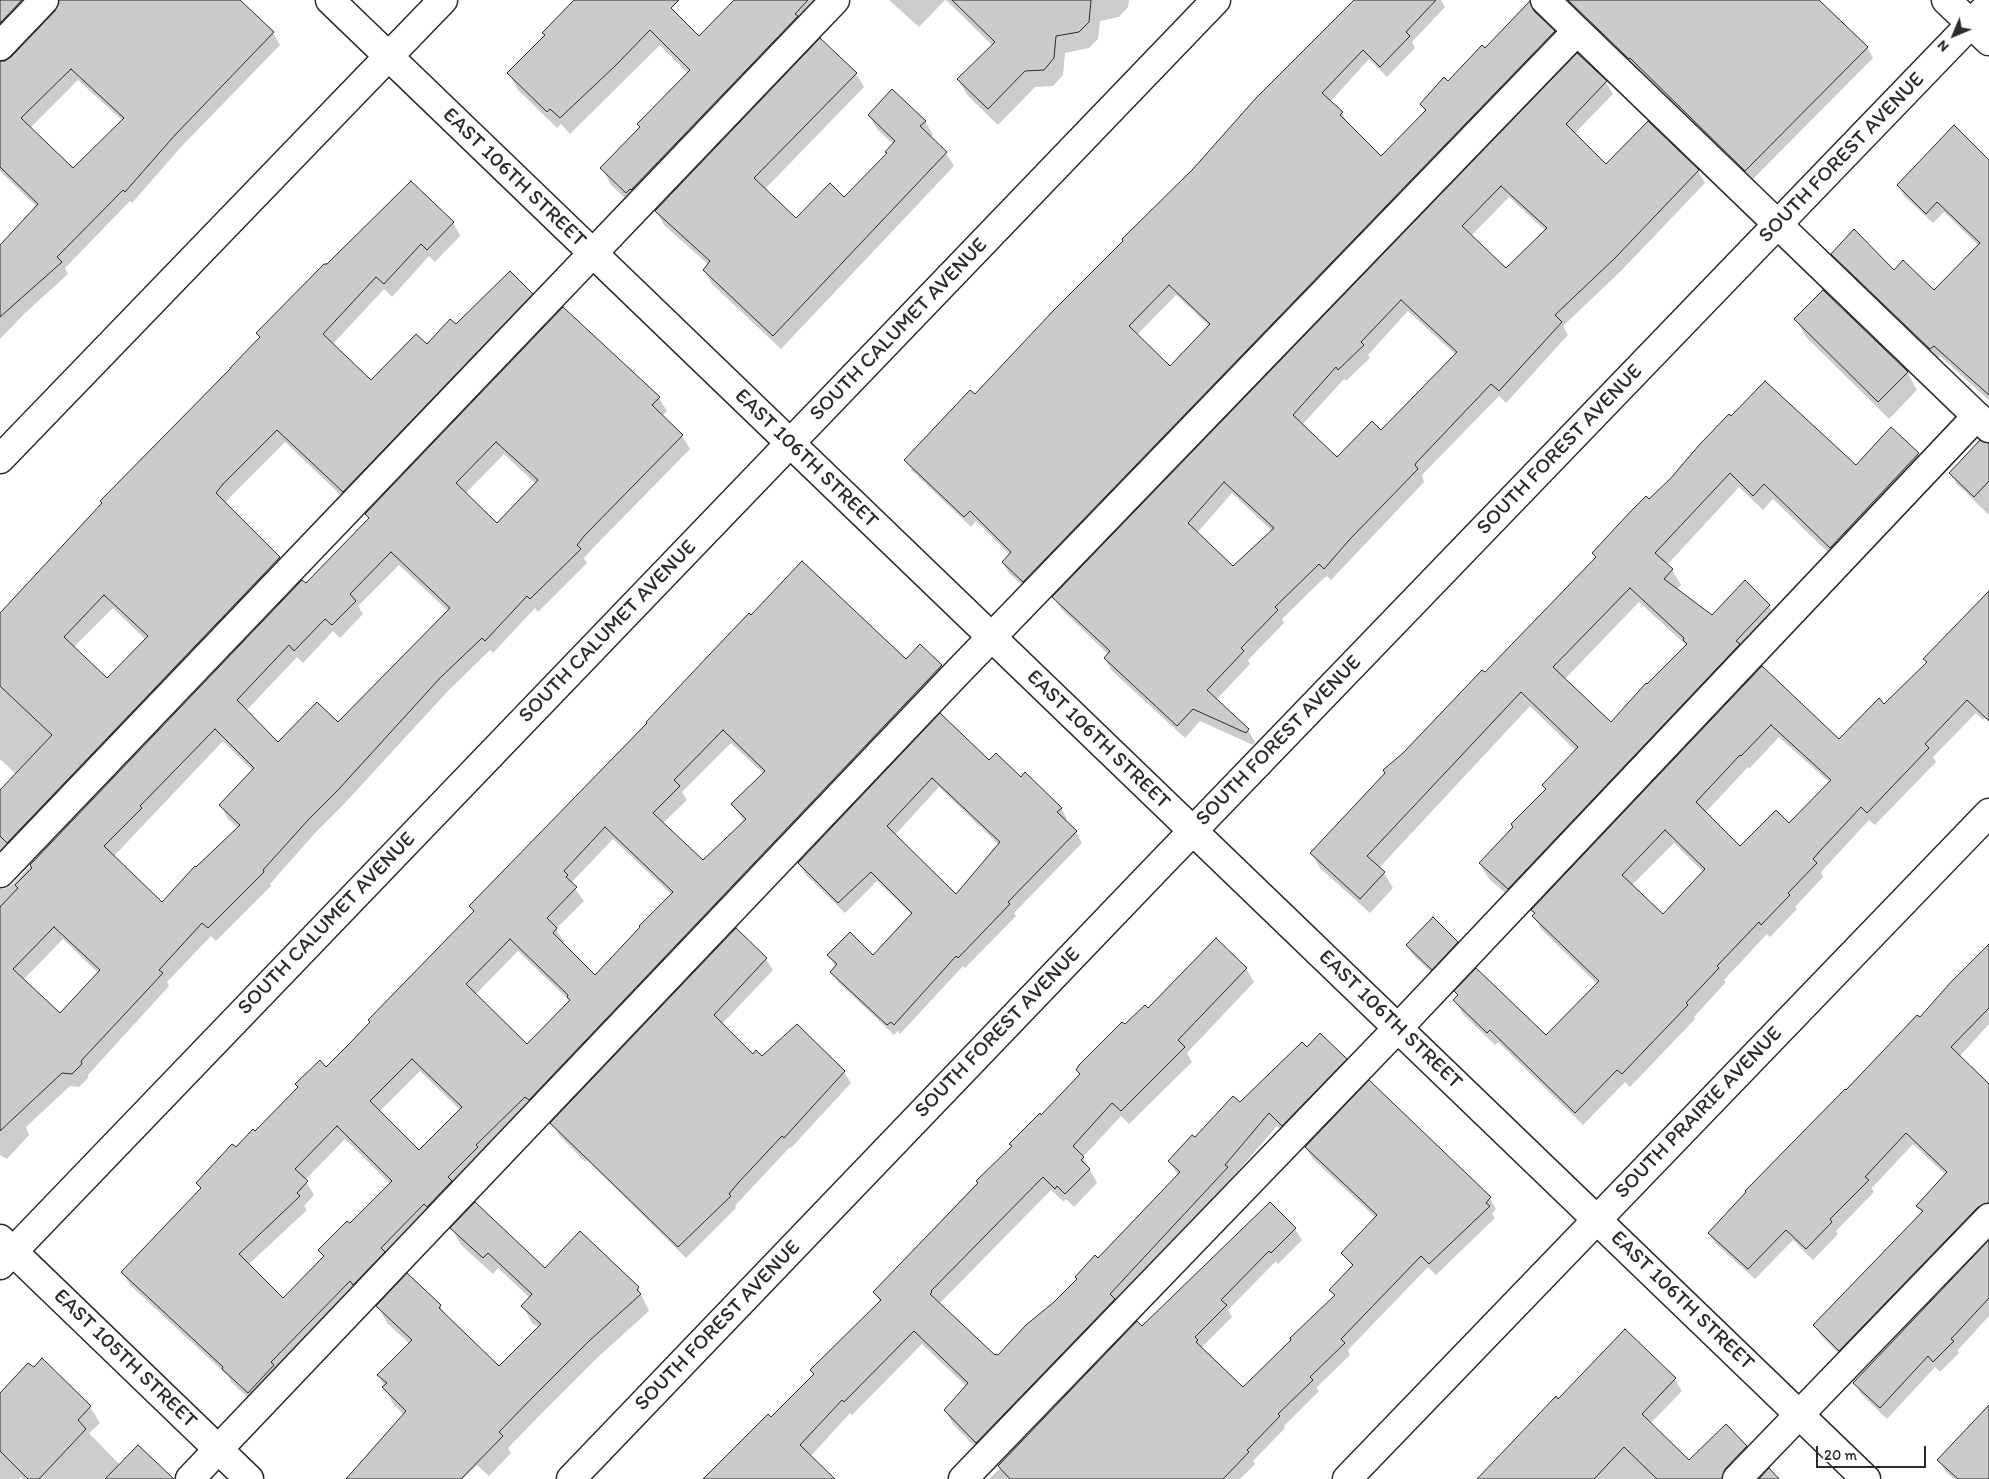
<!DOCTYPE html>
<html>
<head>
<meta charset="utf-8">
<style>
	body { margin:0 }
	#map { position:relative; width:1989px; height:1479px; overflow:hidden; background:#fff; font-family:Itim,sans-serif }
	canvas { display:block }
	.north { position:absolute; left:1929px; top:10px; width:50px; height:50px; -webkit-text-stroke:4px #fff; paint-order:stroke; rotate:225deg; font-size:14px; font-weight:700; line-height:20px; text-align:center; color:#2b2b2b }
	.north::after { content:''; display:block; margin:auto; width:18px; height:22px; background:#2b2b2b; clip-path:polygon(50% 0,100% 100%,50% 72%,0 100%) }
	.scale { position:absolute; left:1816px; top:1446px; width:110px; height:22px; box-sizing:border-box; border:2px solid #2b2b2b; border-top:0; padding-left:6px; font-size:15px; line-height:18px; white-space:nowrap; color:#2b2b2b; -webkit-text-stroke:4px #fff; paint-order:stroke }
</style>
</head>
<body>
<div id="map">
<canvas width="1989" height="1479"></canvas>
<div class="north">N</div>
<div class="scale">20 m</div>
</div>
<script>
const g = document.querySelector('canvas').getContext('2d');
g.lineJoin = 'round';
function paint(path, color) {
  g.fillStyle = color;
  g.fill(path, 'evenodd');
}
function toPath(rows) {
  const path = new Path2D();
  for (const r of rows) {
    path.moveTo(r[0], r[1]);
    for (let i = 2; i < r.length; i += 2) path.lineTo(r[i], r[i + 1]);
  }
  return path;
}
function trace(path, color, width, dash) {
  g.strokeStyle = color;
  g.lineWidth = width;
  g.lineCap = dash ? 'butt' : 'round';
  g.setLineDash(dash || []);
  g.stroke(path);
}
function drawText(font, color, halo, rows, align = 'center') {
  g.font = font + ' Itim,sans-serif';
  g.lineWidth = 4;
  g.setLineDash([]);
  g.textBaseline = 'middle';
  g.strokeStyle = halo;
  g.fillStyle = color;
  for (const [text, x, y, turn = 0] of rows) {
    g.save();
    g.translate(x, y);
    g.rotate((+turn || 0) * Math.PI / 180);
    g.textAlign = isNaN(turn) ? turn : align;
    if (halo) g.strokeText(text, 0, 0);
    g.fillText(text, 0, 0);
    g.restore();
  }
}
paint(toPath([
	[0,0,41,0,0,42],
	[60,0,238,0,273,33,280,45,181,147,132,203,130,201,65,268,68,274,24,314,0,339,0,246,37,207,0,171,0,62,5,62,12,58,57,11],
	[78,80,123,121,73,170,30,128],
	[579,0,671,0,666,6,699,38,735,0,833,0,636,208,611,185,602,168,641,128,688,73,660,45,570,134,561,124,557,128,518,90,509,73],
	[889,0,945,0,919,27],
	[946,0,1129,0,1128,7,1119,17,1100,21,1098,39,1089,48,1065,53,1063,75,1053,86,1035,87,998,125,968,96,958,80,993,46],
	[1356,0,1441,0,1445,7,1412,42,1415,48,1387,77,1369,59,1330,102,1342,113,1348,124,1381,157,1426,112,1421,105,1486,50,1530,3,1536,15,1554,32,1560,43,1030,592,1009,573,1003,563,1010,555,976,521,971,527,912,471,906,460,975,396],
	[1176,295,1209,326,1170,368,1137,335],
	[1564,0,1818,0,1867,47,1873,58,1751,181,1636,68,1635,69],
	[856,74,864,87,765,189,796,220,844,199,888,154,894,145,877,129,869,115,925,121,933,135,930,138,946,153,954,166,781,349,712,284,704,270,709,265,664,225,656,211],
	[1606,82,1613,94,1574,134,1606,165,1698,171,1705,183,1621,271,1563,326,1568,335,1506,403,1499,396,1422,475,1424,482,1331,580,1327,576,1323,579,1282,619,1284,623,1248,660,1250,664,1216,700,1248,730,1255,742,1253,745,1200,721,1185,738,1112,671,1105,659,1109,655,1061,609,1054,597],
	[1509,197,1546,231,1506,270,1471,236],
	[1408,311,1456,355,1381,432,1337,459,1302,425,1344,379,1346,381,1370,358,1368,355],
	[1232,493,1272,531,1233,568,1197,533],
	[1989,162,1989,400,1940,356,1937,359,1838,264,1832,254,1894,271,1934,292,1979,246,1944,212,1933,223,1904,196,1898,185],
	[453,222,460,236,435,262,429,256,392,297,384,289,332,345,371,382,456,326,532,294,539,307,351,505,285,442,230,497,225,504,279,558,287,571,0,871,0,792,17,775,0,759,0,615,261,338,258,333],
	[113,608,146,640,107,680,73,648],
	[563,309,659,398,667,411,662,416,682,436,690,449,592,549,584,558,587,563,538,612,535,608,493,653,490,650,447,692,345,803,316,832,270,884,271,886,216,941,211,936,167,982,169,986,88,1075,88,1078,79,1087,70,1086,26,1127,29,1135,7,1159,0,1155,0,889,4,889,12,885,302,581,306,585,370,519],
	[504,454,536,484,497,525,465,494],
	[399,565,448,611,338,723,278,744,246,711,297,657,303,663,333,631,340,638,363,614,358,606],
	[223,741,253,771,221,805,228,819,238,828,163,903,114,856],
	[63,939,99,974,60,1015,23,980],
	[1796,319,1907,372,1917,390,1889,419,1806,337],
	[1989,444,1989,515,1957,484,1951,473],
	[1701,445,1856,466,1918,454,1927,469,1839,563,1773,499,1763,510,1739,487,1667,565,1672,570,1681,585,1676,590,1712,617,1745,582,1769,606,1778,621,1517,903,1489,879,1480,864,1547,790,1576,751,1530,706,1379,868,1384,873,1393,888,1370,913,1320,868,1312,853,1403,754,1485,674,1596,558,1593,553,1672,479],
	[1639,602,1687,646,1611,724,1564,680],
	[1989,596,1989,713,1983,720,1976,713,1933,757,1936,762,1875,825,1869,820,1821,872,1823,877,1795,907,1797,909,1770,937,1767,934,1724,980,1726,982,1694,1017,1695,1019,1630,1087,1625,1082,1583,1125,1498,1042,1495,1045,1462,1013,1455,1000,1458,996,1456,992,1547,1037,1597,984,1541,929,1534,916,1535,915,1533,910,1762,667,1839,741,1884,706,1928,664,1925,659],
	[1779,737,1830,783,1789,825,1740,848,1705,813,1748,767,1749,769],
	[1674,843,1704,873,1663,916,1631,886],
	[920,646,941,666,949,679,256,1405,231,1382,228,1376,130,1285,122,1272,201,1189,197,1183,326,1068,474,912,471,906,648,724,906,660],
	[731,743,764,774,733,805,744,822,703,862,662,824,687,800,682,792],
	[613,839,672,895,595,976,562,944,564,942,556,929,584,901,571,883],
	[518,951,571,1002,527,1045,475,995],
	[420,1071,460,1110,419,1151,379,1112],
	[345,1139,390,1184,350,1225,319,1250,324,1258,283,1300,248,1265,307,1210,304,1206,314,1195,305,1180],
	[940,715,989,762,1021,779,1061,808,1067,819,1065,821,1076,832,1082,843,1014,913,1016,916,965,968,963,966,900,1034,898,1031,894,1035,838,982,832,972,836,967,828,955,873,956,912,915,877,881,845,913,805,874,799,863],
	[939,787,999,845,956,895,895,835],
	[736,930,766,959,773,970,722,1024,753,1055,844,1072,851,1083,791,1148,790,1147,745,1195,735,1206,736,1208,686,1258,587,1160,585,1162,559,1135,552,1123],
	[1457,942,1462,951,1437,978,1412,954,1407,945],
	[1989,945,1989,1024,1959,1057,1989,1086,1989,1215,1846,1361,1821,1336,1815,1325,1922,1213,1918,1206,1946,1175,1913,1144,1872,1188,1874,1192,1836,1231,1838,1234,1813,1260,1793,1240,1755,1279,1716,1244,1709,1233,1748,1192,1747,1191,1917,1016,1920,1019],
	[1246,968,1254,982,1187,1053,1192,1062,1129,1124,1121,1116,1083,1157,1097,1183,1074,1207,1066,1199,1064,1202,1051,1190,939,1304,995,1357,998,1357,1098,1260,1178,1176,1170,1161,1307,1049,1345,1058,1353,1072,1291,1139,1277,1126,1232,1178,1235,1182,984,1456,953,1424,945,1410,966,1386,922,1344,852,1415,850,1413,810,1457,833,1479,706,1479,815,1376,812,1370,880,1302,874,1292,1125,1026,1148,1010],
	[1306,1148,1490,1198,1496,1209,1492,1214,1495,1218,1436,1275,1428,1267,1348,1350,1350,1355,1316,1388,1319,1391,1284,1426,1285,1428,1253,1461,1255,1464,1240,1479,989,1479,1270,1204,1295,1229,1302,1240,1278,1264,1276,1261,1228,1310,1232,1317,1201,1348,1243,1389,1335,1297,1331,1290,1353,1267,1343,1253,1376,1218,1313,1159],
	[452,1229,545,1270,638,1288,649,1311,598,1357,541,1414,508,1448,511,1453,489,1476,477,1465,463,1479,356,1479,404,1415,393,1404,379,1375,410,1344,387,1323,378,1306,407,1275,440,1306,447,1318,499,1368,539,1328,532,1323,523,1306,530,1298,498,1268,493,1274,461,1245],
	[1989,1242,1989,1316,1958,1350,1959,1353,1940,1372,1935,1367,1887,1419,1861,1394,1855,1383],
	[42,1360,90,1407,100,1423,89,1433,120,1465,169,1479,23,1479,20,1477,19,1479,0,1479,0,1395],
	[1675,1379,1682,1391,1650,1424,1689,1462,1746,1447,1753,1458,1733,1479,1482,1479,1558,1401],
	[1989,1407,1989,1479,1954,1479,1945,1471,1939,1460]
]), '#0003');
const building = toPath([
	[0,0,22,0,0,23,0,0],
	[59,0,240,0,274,32,175,135,125,192,123,190,57,257,62,262,0,317,0,245,38,204,0,167,0,61,5,61,11,57,55,11,59,0],
	[71,69,124,118,73,168,21,118,71,69],
	[574,0,679,0,671,8,699,36,734,0,808,0,795,14,798,16,631,190,630,189,626,193,600,168,640,127,637,124,690,70,650,30,615,66,560,118,550,109,547,112,507,73,545,35,542,33,574,0],
	[952,0,1091,0,1089,22,1079,32,1056,36,1054,58,1044,70,1025,71,988,109,957,79,995,42,952,0],
	[1354,0,1436,0,1406,32,1410,36,1380,67,1363,50,1322,93,1343,112,1340,115,1381,156,1426,110,1420,104,1444,77,1448,81,1482,45,1485,48,1530,1,1534,11,1555,31,1023,582,1002,562,1011,552,970,511,964,517,904,460,970,390,975,394,1053,311,1123,241,1122,239,1193,169,1256,98,1354,0],
	[1169,285,1210,324,1170,366,1129,326,1169,285],
	[1568,0,1819,0,1868,47,1745,171,1630,58,1629,59,1568,0],
	[820,38,857,73,754,178,796,218,830,183,844,197,887,153,885,152,895,141,868,115,892,89,926,121,920,126,947,152,773,336,703,270,710,261,655,211,820,38],
	[1577,53,1607,81,1566,124,1606,164,1648,121,1699,170,1615,258,1555,315,1562,322,1499,391,1491,384,1416,463,1415,465,1418,469,1350,539,1324,569,1319,564,1316,567,1275,607,1278,610,1241,648,1244,651,1207,690,1249,729,1246,733,1193,709,1177,726,1104,658,1110,651,1052,597,1577,53],
	[1501,186,1547,228,1506,268,1462,226,1501,186],
	[1401,300,1457,352,1381,430,1372,421,1337,457,1293,415,1336,367,1338,370,1364,345,1361,342,1401,300],
	[1224,482,1274,528,1233,566,1188,523,1224,482],
	[1954,125,1989,160,1989,395,1934,346,1930,349,1831,254,1854,229,1894,270,1903,260,1934,290,1980,243,1937,202,1926,214,1897,185,1954,125],
	[411,181,454,222,427,250,421,244,384,284,376,277,323,334,371,380,416,334,427,344,450,319,456,324,510,271,533,294,343,492,277,430,223,484,216,493,280,557,7,843,0,836,0,790,52,735,0,686,0,613,102,503,100,501,231,368,230,368,260,337,256,333,324,264,327,264,411,181],
	[104,595,148,636,107,678,64,637,104,595],
	[1823,290,1908,372,1878,402,1794,319,1823,290],
	[563,307,660,397,652,405,683,435,585,535,577,545,581,549,530,599,527,596,485,641,482,638,440,678,338,790,309,819,263,870,264,872,208,928,202,923,159,970,163,973,81,1061,82,1064,72,1074,62,1073,0,1131,0,907,18,888,15,885,32,868,30,865,302,580,306,583,369,518,365,514,563,307],
	[496,442,538,480,497,523,456,483,496,442],
	[391,552,450,608,338,722,317,702,278,742,237,700,289,645,294,651,325,619,332,625,356,601,350,594,391,552],
	[215,729,254,768,219,805,240,825,196,867,195,866,162,902,104,846,142,808,140,806,215,729],
	[54,927,100,970,60,1013,13,969,54,927],
	[1765,381,1856,465,1891,427,1919,453,1830,548,1764,484,1753,496,1730,473,1655,553,1673,569,1664,579,1712,615,1745,580,1770,605,1736,641,1740,644,1508,889,1479,863,1513,827,1511,824,1546,789,1542,785,1578,747,1521,692,1367,856,1385,872,1360,899,1310,853,1385,773,1383,770,1403,753,1482,670,1485,672,1596,557,1592,553,1631,511,1646,496,1649,499,1671,478,1700,444,1729,414,1731,416,1765,381],
	[1630,588,1684,638,1683,640,1687,644,1647,684,1646,683,1611,722,1553,667,1630,588],
	[1980,440,1989,443,1989,481,1974,497,1949,473,1980,440],
	[802,561,906,659,920,644,942,665,529,1100,525,1097,476,1145,478,1147,448,1177,452,1181,427,1207,424,1204,381,1248,385,1252,353,1285,350,1281,271,1362,274,1365,248,1393,222,1369,223,1367,121,1272,201,1188,196,1183,232,1144,236,1147,253,1129,255,1131,298,1087,295,1084,320,1060,326,1067,350,1043,370,1022,368,1020,474,911,469,906,647,723,646,722,709,655,749,613,751,615,802,561],
	[723,730,765,771,731,804,746,819,703,860,653,813,680,786,674,780,723,730],
	[605,827,673,892,639,926,640,927,595,975,553,933,557,928,547,918,577,887,566,877,568,875,564,871,605,827],
	[510,939,568,995,567,997,570,1000,527,1044,466,984,510,939],
	[412,1059,462,1107,419,1150,370,1101,412,1059],
	[337,1126,392,1181,350,1223,347,1221,318,1250,324,1256,283,1298,239,1254,300,1196,297,1193,308,1181,295,1169,337,1126],
	[1989,591,1989,721,1967,700,1925,744,1929,748,1867,813,1861,807,1819,852,1813,859,1817,863,1788,893,1790,895,1761,925,1759,922,1717,966,1719,968,1686,1003,1688,1005,1622,1074,1617,1070,1575,1113,1490,1030,1487,1033,1453,1000,1458,995,1454,991,1476,968,1546,1035,1599,981,1532,916,1535,913,1531,910,1762,666,1839,739,1879,698,1884,704,1927,662,1923,659,1989,591],
	[1771,725,1831,780,1789,823,1776,810,1740,846,1696,802,1740,755,1741,756,1771,725],
	[1665,830,1705,869,1663,914,1622,875,1665,830],
	[940,713,989,760,996,753,1021,777,1025,772,1062,808,1057,812,1077,831,1008,902,1010,904,958,958,956,956,894,1025,891,1022,887,1025,830,972,837,964,827,955,850,932,873,955,912,913,871,872,838,903,798,863,940,713],
	[932,778,1000,842,956,894,887,826,932,778],
	[1433,917,1458,942,1432,970,1406,945,1433,917],
	[736,928,767,958,714,1015,753,1054,756,1050,762,1056,797,1024,845,1071,784,1138,782,1136,738,1183,729,1194,731,1196,678,1247,550,1123,736,928],
	[1216,938,1247,968,1178,1040,1185,1047,1121,1111,1112,1103,1073,1146,1084,1157,1081,1160,1090,1169,1065,1194,1057,1186,1055,1189,1043,1177,931,1291,932,1292,930,1294,995,1355,996,1354,998,1355,1026,1325,1054,1302,1077,1279,1075,1277,1095,1255,1098,1258,1180,1172,1168,1161,1192,1135,1195,1137,1233,1096,1240,1102,1302,1042,1307,1047,1320,1033,1347,1059,1282,1126,1269,1113,1225,1165,1228,1167,1110,1294,1115,1299,976,1443,944,1410,968,1383,914,1331,844,1402,842,1400,800,1445,835,1479,703,1479,768,1414,771,1417,814,1374,810,1370,881,1300,873,1292,978,1183,976,1181,1012,1146,1009,1144,1040,1113,1041,1115,1080,1074,1076,1070,1079,1065,1122,1022,1125,1024,1145,1005,1148,1008,1216,938],
	[1989,944,1989,1008,1951,1047,1989,1084,1989,1203,1978,1207,1839,1351,1813,1325,1923,1211,1916,1206,1947,1172,1906,1133,1865,1177,1869,1180,1830,1219,1832,1222,1806,1249,1786,1230,1748,1269,1708,1233,1746,1192,1745,1191,1845,1089,1846,1090,1917,1015,1920,1017,1951,982,1989,944],
	[1369,1080,1491,1197,1486,1203,1490,1206,1429,1264,1421,1256,1341,1339,1345,1343,1310,1377,1313,1380,1278,1414,1280,1416,1247,1450,1249,1452,1223,1479,1010,1479,998,1466,1137,1321,1142,1326,1270,1202,1296,1228,1271,1253,1269,1251,1221,1300,1227,1305,1195,1337,1198,1340,1196,1342,1243,1387,1291,1340,1290,1338,1335,1295,1329,1290,1353,1265,1341,1253,1377,1215,1305,1147,1369,1080],
	[475,1202,545,1268,580,1231,639,1287,637,1290,641,1294,589,1341,532,1398,499,1432,503,1436,461,1479,346,1479,406,1411,382,1387,387,1383,377,1375,412,1340,376,1306,407,1273,441,1305,439,1308,499,1366,541,1324,521,1306,532,1294,488,1253,483,1258,450,1228,475,1202],
	[1989,1240,1989,1298,1951,1339,1954,1341,1933,1362,1928,1356,1880,1408,1853,1383,1989,1240],
	[1625,1329,1676,1378,1642,1414,1689,1460,1726,1424,1747,1446,1725,1469,1722,1479,1657,1479,1624,1447,1594,1479,1477,1479,1556,1396,1558,1399,1625,1329],
	[42,1358,91,1406,78,1420,86,1429,39,1479,28,1479,0,1451,0,1393,28,1363,34,1367,42,1358],
	[1989,1405,1989,1479,1958,1479,1937,1460,1989,1405],
	[138,1445,174,1479,105,1479,138,1445],
	[1769,1468,1779,1479,1759,1479,1769,1468]
]);
paint(building, '#cbcbcb');
trace(building, '#2b2b2b', 1);
const minor = toPath([
	[330,0,1866,1479],
	[1545,0,1989,428],
	[1946,0,1989,41],
	[0,46,44,0],
	[0,459,443,0],
	[0,873,835,0],
	[0,1239,249,1479],
	[0,1265,1216,0],
	[190,1479,955,675,1577,31],
	[571,1479,1157,868,1989,5],
	[963,1479,1398,1028,1977,416],
	[1347,1479,1989,813],
	[1737,1479,1989,1218]
]);
trace(minor, '#2b2b2b', 31);
trace(minor, '#fff', 28);
drawText('21px', '#2b2b2b', '#fff', [
	["SOUTH FOREST AVENUE",1842,158,-46],
	["EAST 106TH STREET",514,178,44],
	["SOUTH CALUMET AVENUE",899,330,-46],
	["SOUTH FOREST AVENUE",1560,450,-46],
	["EAST 106TH STREET",806,459,44],
	["SOUTH CALUMET AVENUE",608,632,-46],
	["EAST 106TH STREET",1098,740,44],
	["SOUTH FOREST AVENUE",1279,741,-46],
	["SOUTH CALUMET AVENUE",327,924,-46],
	["EAST 106TH STREET",1390,1020,44],
	["SOUTH FOREST AVENUE",998,1033,-46],
	["SOUTH PRAIRIE AVENUE",1699,1113,-46],
	["EAST 106TH STREET",1682,1301,44],
	["SOUTH FOREST AVENUE",718,1326,-46],
	["EAST 105TH STREET",125,1359,44]
]);
</script>
</body>
</html>
